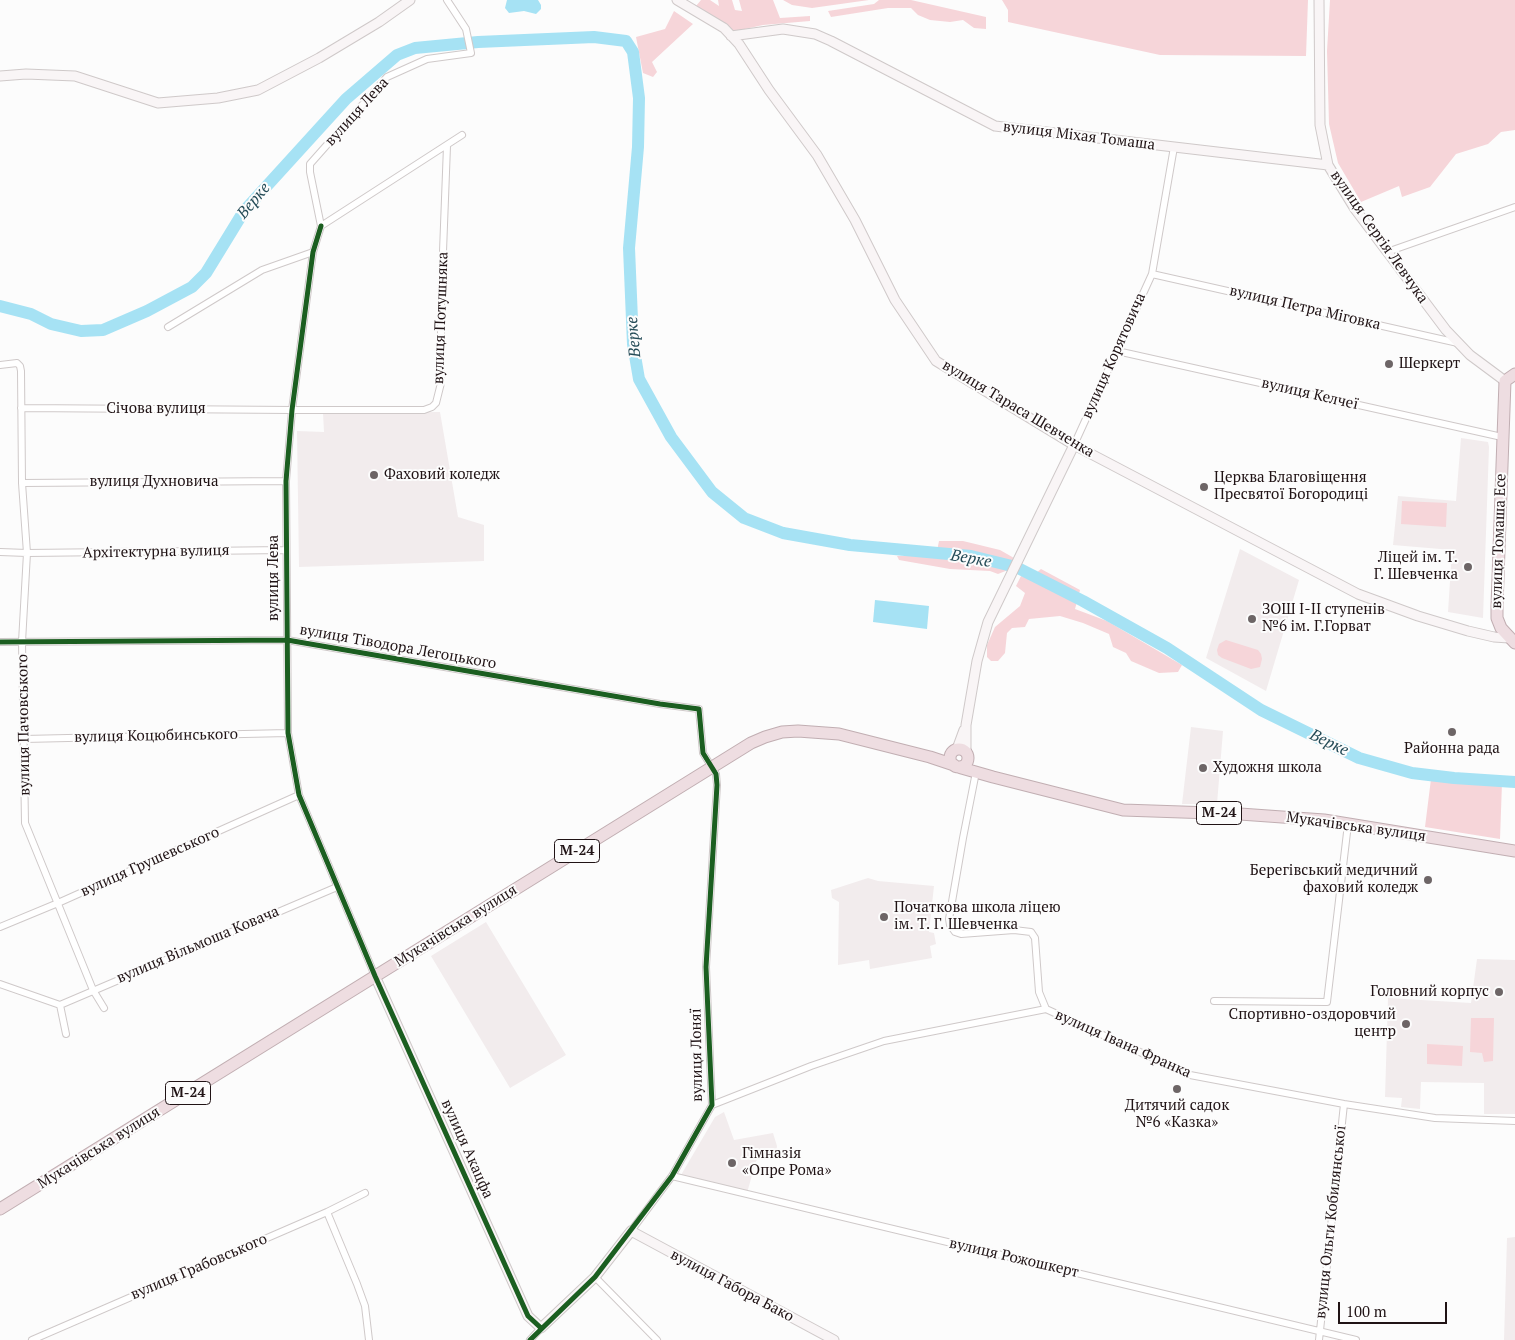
<!DOCTYPE html>
<html>
<head>
<meta charset="utf-8">
<style>
	body { margin:0 }
	#map { position:relative; width:1515px; height:1340px; overflow:hidden; background:#fcfcfc; font-family:"PT Serif",serif }
	canvas { display:block }
	.scale { position:absolute; left:1338px; top:1302px; width:109px; height:22px; box-sizing:border-box; border:2px solid #201315; border-top:0; padding-left:6px; font-size:15px; line-height:18px; white-space:nowrap; color:#201315; -webkit-text-stroke:4px #fcfcfc; paint-order:stroke }
</style>
</head>
<body>
<div id="map">
<canvas width="1515" height="1340"></canvas>
<div class="scale">100 m</div>
</div>
<script>
const g = document.querySelector('canvas').getContext('2d');
g.lineJoin = 'round';
function paint(path, color) {
  g.fillStyle = color;
  g.fill(path, 'evenodd');
}
function toPath(rows) {
  const path = new Path2D();
  for (const r of rows) {
    if (r.length === 3) {
      path.moveTo(r[0] + r[2], r[1]);
      path.arc(r[0], r[1], r[2], 0, 2 * Math.PI);
      continue;
    }
    path.moveTo(r[0], r[1]);
    for (let i = 2; i < r.length; i += 2) path.lineTo(r[i], r[i + 1]);
  }
  return path;
}
function trace(path, color, width, dash) {
  g.strokeStyle = color;
  g.lineWidth = width;
  g.lineCap = dash ? 'butt' : 'round';
  g.setLineDash(dash || []);
  g.stroke(path);
}
function drawText(font, color, halo, rows, align = 'center') {
  g.font = font + ' "PT Serif",serif';
  g.lineWidth = 4;
  g.setLineDash([]);
  g.textBaseline = 'middle';
  g.strokeStyle = halo;
  g.fillStyle = color;
  for (const [text, x, y, turn = 0] of rows) {
    g.save();
    g.translate(x, y);
    g.rotate((+turn || 0) * Math.PI / 180);
    g.textAlign = isNaN(turn) ? turn : align;
    if (halo) g.strokeText(text, 0, 0);
    g.fillText(text, 0, 0);
    g.restore();
  }
}
paint(toPath([
	[440,412,458,517,484,525,484,561,299,567,297,431,324,432,323,413],
	[1461,438,1488,442,1489,447,1483,618,1448,612,1452,550,1393,545,1398,496,1456,501],
	[1240,549,1299,580,1266,691,1206,658],
	[1191,727,1223,731,1217,804,1182,804],
	[868,878,878,881,934,886,929,932,934,933,936,944,930,946,932,958,870,969,869,960,838,965,839,902,832,898,831,890],
	[486,922,566,1055,510,1088,431,956],
	[1477,959,1515,960,1515,1114,1484,1114,1484,1083,1421,1082,1420,1109,1401,1107,1402,1098,1385,1097,1388,998,1471,1003],
	[724,1112,734,1140,773,1133,777,1146,776,1155,767,1153,756,1161,747,1193,681,1175,715,1117],
	[1515,1237,1515,1340,1504,1340,1507,1238]
]), '#f2eced');
paint(toPath([
	[701,0,710,0,719,6,718,0,732,0,735,10,742,11,739,0,773,0,780,18,810,16,810,21,763,25,736,31,730,29,696,6],
	[783,0,869,0,812,8,792,5],
	[879,0,911,0,986,17,986,29,974,28,963,20,950,22,930,20,918,15,911,8,888,8,831,17,828,11,874,4],
	[1002,0,1308,0,1306,56,1160,55,1008,22,1008,10],
	[1330,0,1515,0,1515,130,1501,132,1488,144,1456,154,1430,187,1402,197,1399,186,1361,202,1338,163,1329,124,1327,51],
	[674,11,693,24,652,62,657,72,653,77,643,73,636,37,665,29],
	[1402,501,1447,503,1446,527,1401,524],
	[939,541,963,541,1000,550,1014,558,1008,570,998,574,990,571,950,569,899,560,897,556,936,556],
	[1041,569,1080,590,1075,609,1107,621,1182,665,1178,672,1159,673,1131,661,1126,653,1113,647,1109,634,1083,623,1060,616,1029,619,1025,627,1012,628,1007,633,1005,653,998,661,991,661,987,657,987,645,995,627,1020,606,1025,593,1016,586,1021,576,1031,577],
	[1226,640,1258,650,1261,654,1262,659,1260,667,1251,669,1222,658,1218,655,1217,650,1219,644],
	[1431,779,1502,783,1500,839,1425,827],
	[1471,1018,1494,1018,1493,1061,1484,1062,1482,1053,1470,1052],
	[1427,1044,1463,1046,1462,1066,1427,1064]
]), '#f6d5d9');
paint(toPath([
	[507,0,538,0,541,5,541,9,536,14,524,11,509,13,505,8],
	[875,600,929,606,927,629,873,622]
]), '#a6e2f4');
trace(toPath([
	[0,306,31,314,51,324,81,331,103,330,147,311,192,287,206,273,244,211,346,99,397,55,415,48,478,42,594,37,626,41,633,52,639,98,638,147,629,248,633,344,639,379,671,437,712,492,744,518,783,533,850,545,971,556,1016,567,1083,601,1167,648,1261,710,1359,758,1412,773,1454,778,1515,782]
]), '#a6e2f4', 12);
const street = toPath([
	[447,0,466,29,471,53,427,59,387,77,310,164,310,172,321,226,462,135],
	[321,226,313,252,292,410,286,481,288,733,299,795,375,976],
	[1387,252,1515,207],
	[1152,274,1458,343],
	[168,327,262,270,313,252],
	[1117,351,1502,437],
	[0,365,17,363,20,366,21,371,22,483,27,553,22,642,25,823,93,990,104,1008],
	[21,408,292,410,424,410,432,407,436,403,441,383,441,304,447,146],
	[1074,445,1152,274,1174,147],
	[22,483,286,481],
	[0,552,27,553,286,550],
	[0,642,287,640,660,704,699,709,703,753,716,774,717,785,706,967,712,1105,672,1176,631,1231],
	[24,739,288,733],
	[976,772,963,838,949,919,950,925,955,932,961,934,1014,930,1031,932,1035,938,1039,992,1046,1009],
	[0,927,58,903,299,795],
	[0,984,60,1005,66,1034],
	[1214,1001,1327,1002,1348,824],
	[60,1005,337,887],
	[712,1105,811,1066,884,1041,1046,1009,1190,1075,1344,1104,1435,1118,1515,1121],
	[672,1176,1356,1340],
	[327,1212,357,1284,365,1306,369,1340],
	[595,1277,657,1340],
	[32,1340,327,1212,365,1193],
	[530,1340,541,1328],
	[1319,1340,1344,1104]
]);
const secondary = toPath([
	[677,0,724,28,739,44,769,90,817,155,855,220,895,300,936,361,1074,445,1358,594,1418,616,1468,631,1494,637,1509,638],
	[1319,0,1320,125,1328,165,1355,209,1446,330,1470,355,1505,381],
	[731,36,783,29,815,34,831,41,995,126,1328,165],
	[0,76,26,74,75,76,158,103,218,98,258,90,319,58,379,22,410,0],
	[957,749,964,730],
	[966,752,966,725,977,661,988,622,1074,445],
	[375,976,528,1316,541,1328,595,1277,631,1231,834,1340]
]);
const highway = toPath([
	[1515,374,1505,381,1497,606,1497,618,1501,628,1515,643],
	[959,758,9],
	[958,767,993,777,1123,810,1240,814,1324,820,1515,851],
	[0,1209,751,743,765,737,782,732,798,731,839,734,930,757,954,765]
]);
trace(street, '#cfc9c9', 8);
trace(secondary, '#cfc9c9', 11);
trace(highway, '#c1aeb2', 13);
trace(street, '#fff', 6);
trace(secondary, '#f9f5f6', 9);
trace(highway, '#eedde1', 11);
trace(toPath([
	[321,226,313,252,292,410,286,481,288,733,299,795,375,976,528,1316,541,1328],
	[0,642,287,640,660,704,699,709,703,753,716,774,717,785,706,967,712,1105,672,1176,595,1277,530,1340]
]), '#1b5e20', 5);
for (const [x, y, r, color] of [
	[1389,364,5,"#6d6566"],
	[374,475,5,"#6d6566"],
	[1204,487,5,"#6d6566"],
	[1468,567,5,"#6d6566"],
	[1252,619,5,"#6d6566"],
	[1452,732,5,"#6d6566"],
	[1203,768,5,"#6d6566"],
	[1428,880,5,"#6d6566"],
	[884,917,5,"#6d6566"],
	[1499,992,5,"#6d6566"],
	[1406,1024,5,"#6d6566"],
	[1177,1089,5,"#6d6566"],
	[732,1163,5,"#6d6566"]
]) {
  const dot = new Path2D();
  dot.arc(x, y, r, 0, 2 * Math.PI);
  g.fillStyle = color;
  g.fill(dot);
  trace(dot, '#fcfcfc', 2);
}
for (const [x, y, w] of [
	[1219,813,45],
	[577,851,45],
	[188,1093,45]
]) {
  const box = new Path2D();
  box.roundRect(x - w / 2, y - 11.5, w, 23, 4);
  g.fillStyle = '#fcfcfc';
  g.fill(box);
  trace(box, '#201315', 1);
}
drawText('bold 14px', '#201315', null, [
	["М-24",1219,813],
	["М-24",577,851],
	["М-24",188,1093]
]);
drawText('15px', '#201315', '#fcfcfc', [
	["вулиця Лева",357,112,-48],
	["вулиця Міхая Томаша",1079,136,7],
	["вулиця Сергія Левчука",1379,237,55],
	["вулиця Петра Міговка",1305,308,13],
	["вулиця Потушняка",441,318,-88],
	["вулиця Корятовича",1114,356,-66],
	["вулиця Келчеї",1310,394,13],
	["Січова вулиця",156,409],
	["вулиця Тараса Шевченка",1018,409,31],
	["вулиця Духновича",154,482],
	["вулиця Томаша Есе",1499,541,-88],
	["Архітектурна вулиця",156,552,-1],
	["вулиця Лева",274,578,-90],
	["вулиця Тіводора Легоцького",398,647,10],
	["вулиця Пачовського",24,725,-91],
	["вулиця Коцюбинського",156,736,-1],
	["Мукачівська вулиця",1356,827,8],
	["вулиця Грушевського",150,862,-24],
	["Мукачівська вулиця",456,926,-32],
	["вулиця Вільмоша Ковача",198,945,-23],
	["вулиця Івана Франка",1123,1044,24],
	["вулиця Лоняї",697,1055,-91],
	["Мукачівська вулиця",99,1148,-32],
	["вулиця Акацфа",467,1149,66],
	["вулиця Ольги Кобилянської",1331,1222,-84],
	["вулиця Рожошкерт",1014,1258,13],
	["вулиця Грабовського",199,1267,-23],
	["вулиця Габора Бако",732,1286,28]
]);
drawText('15px', '#201315', '#fcfcfc', [
	["Шеркерт",1399,364],
	["Фаховий коледж",384,475],
	["Церква Благовіщення",1214,478],
	["Пресвятої Богородиці",1214,495],
	["Ліцей ім. Т.",1458,558,"right"],
	["Г. Шевченка",1458,575,"right"],
	["ЗОШ І-ІІ ступенів",1262,610],
	["№6 ім. Г.Горват",1262,627],
	["Районна рада",1452,749,"center"],
	["Художня школа",1213,768],
	["Берегівський медичний",1418,871,"right"],
	["фаховий коледж",1418,888,"right"],
	["Початкова школа ліцею",894,908],
	["ім. Т. Г. Шевченка",894,925],
	["Головний корпус",1489,992,"right"],
	["Спортивно-оздоровчий",1396,1015,"right"],
	["центр",1396,1032,"right"],
	["Дитячий садок",1177,1106,"center"],
	["№6 «Казка»",1177,1123,"center"],
	["Гімназія",742,1154],
	["«Опре Рома»",742,1171]
], 'left');
drawText('italic 16px', '#244b57', '#fcfcfc', [
	["Верке",254,201,-50],
	["Верке",634,337,-95],
	["Верке",971,559,10],
	["Верке",1329,743,26]
]);
</script>
</body>
</html>
